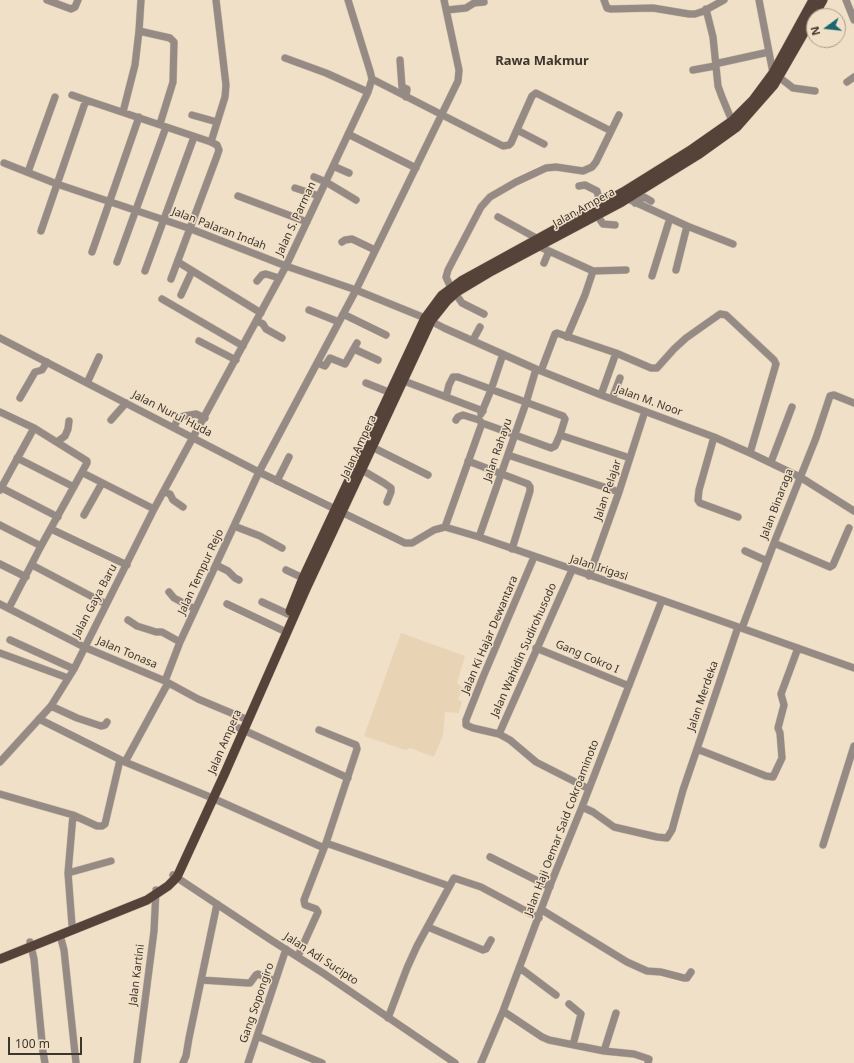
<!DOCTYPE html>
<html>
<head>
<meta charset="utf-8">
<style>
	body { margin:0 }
	#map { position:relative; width:854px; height:1063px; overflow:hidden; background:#f1e0c8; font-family:"Noto Sans",sans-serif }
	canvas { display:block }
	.north { position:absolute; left:806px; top:8px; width:40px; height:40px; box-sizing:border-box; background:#f1e0c8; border:1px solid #a99c8a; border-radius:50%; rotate:255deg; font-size:11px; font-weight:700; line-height:16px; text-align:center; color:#3d362d }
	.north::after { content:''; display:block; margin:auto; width:14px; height:18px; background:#1b6670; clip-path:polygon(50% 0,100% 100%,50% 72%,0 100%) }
	.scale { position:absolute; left:8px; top:1037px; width:74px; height:18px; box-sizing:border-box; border:2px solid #3d362d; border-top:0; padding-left:5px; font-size:12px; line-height:14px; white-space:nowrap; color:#3d362d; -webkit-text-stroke:3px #f1e0c8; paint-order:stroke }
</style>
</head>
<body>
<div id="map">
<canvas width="854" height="1063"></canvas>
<div class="north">N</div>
<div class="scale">100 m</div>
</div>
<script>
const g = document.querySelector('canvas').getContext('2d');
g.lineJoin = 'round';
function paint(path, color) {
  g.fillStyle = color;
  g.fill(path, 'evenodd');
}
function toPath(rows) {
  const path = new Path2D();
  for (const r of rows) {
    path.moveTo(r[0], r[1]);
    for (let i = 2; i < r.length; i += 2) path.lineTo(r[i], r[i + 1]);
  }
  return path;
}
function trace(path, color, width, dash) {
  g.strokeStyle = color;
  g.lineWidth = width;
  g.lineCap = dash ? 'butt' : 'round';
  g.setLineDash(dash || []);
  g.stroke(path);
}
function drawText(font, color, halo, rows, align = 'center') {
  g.font = font + ' "Noto Sans",sans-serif';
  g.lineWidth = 3;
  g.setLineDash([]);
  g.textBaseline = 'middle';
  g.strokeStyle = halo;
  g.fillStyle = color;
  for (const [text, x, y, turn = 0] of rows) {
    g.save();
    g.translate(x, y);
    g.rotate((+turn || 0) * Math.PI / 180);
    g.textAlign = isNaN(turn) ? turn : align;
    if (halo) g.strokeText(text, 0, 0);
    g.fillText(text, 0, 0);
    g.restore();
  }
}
paint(toPath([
	[401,633,465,656,457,683,463,688,458,699,462,702,459,713,445,712,443,735,434,757,410,748,405,750,364,736]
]), '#e8d3b5');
const minor = toPath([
	[47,0,71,9,75,7,78,0],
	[604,0,607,8,611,9,653,8,689,14,695,14,704,11,724,0],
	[759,0,773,73],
	[846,0,854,20],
	[706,9,713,37,718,86,722,97,732,121],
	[447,10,466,8,474,3,484,2],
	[139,31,170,38,174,42,173,82,160,124],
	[285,58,326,73,368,92],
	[400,60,402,87,407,89,406,97],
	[719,63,769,52],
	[693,70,715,66],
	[779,77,793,88,815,91],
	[372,79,503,146,509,145,511,143,532,96,536,93,611,131],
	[847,82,854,77],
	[72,95,86,100],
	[123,112,135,65,139,31,141,0],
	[192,115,217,122],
	[517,130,544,144],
	[348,134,416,168],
	[211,142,225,97,226,85,216,0],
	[4,163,57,184,191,229,286,266,356,290,425,318,444,328,536,369,601,395,714,437,750,453,800,477,854,511],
	[333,166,349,173],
	[28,172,55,97],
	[314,177,326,182,356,200],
	[579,186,585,185,597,191,598,195,606,202],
	[295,188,319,196],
	[238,196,307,222],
	[626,198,687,226,733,244],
	[635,203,644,197,651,201],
	[597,215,603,224,615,225],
	[498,217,538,239],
	[41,231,86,100,211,142,217,145,219,150,217,156,171,279],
	[342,242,345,240,352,239,375,250],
	[538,246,593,271,626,270],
	[92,252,139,117],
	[117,262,166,127],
	[178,262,261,313],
	[544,263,549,251],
	[676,270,687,226],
	[145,271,194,137],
	[652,276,670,218],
	[257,281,262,275,266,274,279,278],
	[451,288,446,277,448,270,481,207,490,197,516,182,546,168,556,167,583,171,592,167,596,162,619,115],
	[455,293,462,303,484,314],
	[181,295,192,271],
	[162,299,243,346],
	[309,310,339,322],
	[343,314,386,335],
	[257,321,263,324,266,329,282,338],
	[567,337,585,295,593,271],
	[0,338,259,472,405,543,412,543,434,530,445,527,479,537,662,600,854,668],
	[473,340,480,327],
	[199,341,236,360],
	[354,349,378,360],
	[317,363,325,366,330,358,345,364,357,343],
	[541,371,555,334,557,333,616,353,651,368,657,368,674,349,686,338,720,314,726,315,774,360,776,364,750,453],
	[404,381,483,411],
	[87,383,99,357],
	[366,383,391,393],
	[601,395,616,353],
	[446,397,449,385,453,377,458,377,563,416,565,419,560,435],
	[20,398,35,372,42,370,47,362],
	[612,399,620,378],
	[0,412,34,428,87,461,87,463,41,546,9,608],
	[481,414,491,390,503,354],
	[111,420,126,403],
	[456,420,458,417,463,415,479,420,482,423,551,448,555,446,560,435,630,458],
	[174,427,178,419,184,416,196,414,205,418],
	[714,437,699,490,698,500,700,503,738,517],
	[57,442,65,436,68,429,69,421],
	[372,447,428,475],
	[508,455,619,492],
	[17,458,74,487],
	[468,461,528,484,530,487,530,491,512,549],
	[771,462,792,407],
	[362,470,384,483,391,488,391,492,387,502],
	[83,473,154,509],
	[277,481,289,457],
	[0,487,58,517],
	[0,490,34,428],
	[164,492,170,494,173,500,183,507],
	[84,515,102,483],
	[0,525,41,546],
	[234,526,260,536,282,548],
	[445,527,482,423],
	[51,529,127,565],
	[479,537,526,403,536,369],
	[774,543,830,567,833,565,849,528],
	[745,551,767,561],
	[534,557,483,677,466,720,466,725,473,728,499,734,510,740,536,762,589,789],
	[0,564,26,577],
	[32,565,106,604],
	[216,565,228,571,235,578,239,580],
	[286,570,303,578],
	[589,576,619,492,645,411],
	[169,592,174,598,195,609],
	[262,602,288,614],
	[0,604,84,647,165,681,198,699,248,720],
	[227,604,282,630],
	[128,620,137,626,156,632,162,632,180,642],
	[738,627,697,749,766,776,773,777,782,758,780,733,778,728,784,705,781,694,798,648],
	[742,628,774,543,816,438,830,396,834,395,854,403],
	[10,640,74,669],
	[536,648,629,686],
	[0,653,68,678],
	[165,681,180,642,259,472,356,290,458,81,459,70,444,0],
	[51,706,77,718,101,726,105,725,107,722],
	[39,719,125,762,168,683],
	[239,728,348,778],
	[499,734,572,570],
	[0,762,51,706,74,669,154,509,286,266,368,92,372,79,370,71,348,0],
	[125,762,210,797,324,848],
	[0,794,73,815],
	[582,807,593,812,614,827,657,837,667,838,672,830,683,790,697,749],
	[326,843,449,886],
	[823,845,854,746],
	[490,857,550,887],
	[68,873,111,861],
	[173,875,271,940,323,973,455,1063],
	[542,910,627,962,647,971,661,972,684,978,687,978,691,972],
	[72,925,68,873,73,815,97,826,102,826,105,824,120,760],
	[428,927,483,950,486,949,491,940],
	[60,935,64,950,76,1063],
	[30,942,34,959,43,1052,45,1063],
	[298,956,318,912,316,909,305,905,304,900,326,843,357,749,356,745,319,730],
	[520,968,556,995],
	[201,980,248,983,250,983,256,975,258,974,275,981],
	[569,1004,581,1014,573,1045],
	[503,1011,542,1037,549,1040,604,1051,634,1054,649,1059,648,1063],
	[388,1018,407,968,417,946,454,878,481,887,539,918],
	[257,1036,322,1063],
	[604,1051,616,1013],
	[137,1063,154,931,156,890],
	[183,1063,186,1056,189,1038,217,904],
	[248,1063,286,949],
	[481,1063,503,1011,551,883,582,807,662,600]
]);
const major = toPath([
	[290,611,303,578,425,318,442,295,461,281,623,192,692,149,732,121,753,100,773,73,813,0],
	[0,959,147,900,168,886,177,877,224,775,306,589,431,321,447,301,457,292,492,271,622,202,698,155,737,127,774,85,823,0]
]);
trace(minor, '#cdbea9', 8);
trace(major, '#cdbea9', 10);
trace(minor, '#958a84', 7);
trace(major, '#554239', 9);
drawText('11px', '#3d362d', '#f1e0c8', [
	["Jalan Ampera",584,208,-29],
	["Jalan S. Parman",296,219,-65],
	["Jalan Palaran Indah",219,229,21],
	["Jalan M. Noor",649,401,20],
	["Jalan Nurul Huda",172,414,27],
	["Jalan Ampera",359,447,-65],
	["Jalan Rahayu",498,450,-71],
	["Jalan Pelajar",608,490,-71],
	["Jalan Binaraga",777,504,-69],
	["Jalan Irigasi",599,568,18],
	["Jalan Tempur Rejo",201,572,-65],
	["Jalan Gaya Baru",95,601,-62],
	["Jalan Ki Hajar Dewantara",490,635,-67],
	["Jalan Wahidin Sudirohusodo",524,650,-66],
	["Jalan Tonasa",127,653,23],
	["Gang Cokro I",587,657,23],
	["Jalan Merdeka",703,696,-71],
	["Jalan Ampera",225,742,-67],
	["Jalan Haji Oemar Said Cokroaminoto",562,828,-69],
	["Jalan Adi Sucipto",321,959,33],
	["Jalan Kartini",137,975,-83],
	["Gang Sopongiro",257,1003,-71]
]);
drawText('bold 13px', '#3d362d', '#f1e0c8', [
	["Rawa Makmur",542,61]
]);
</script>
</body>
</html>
